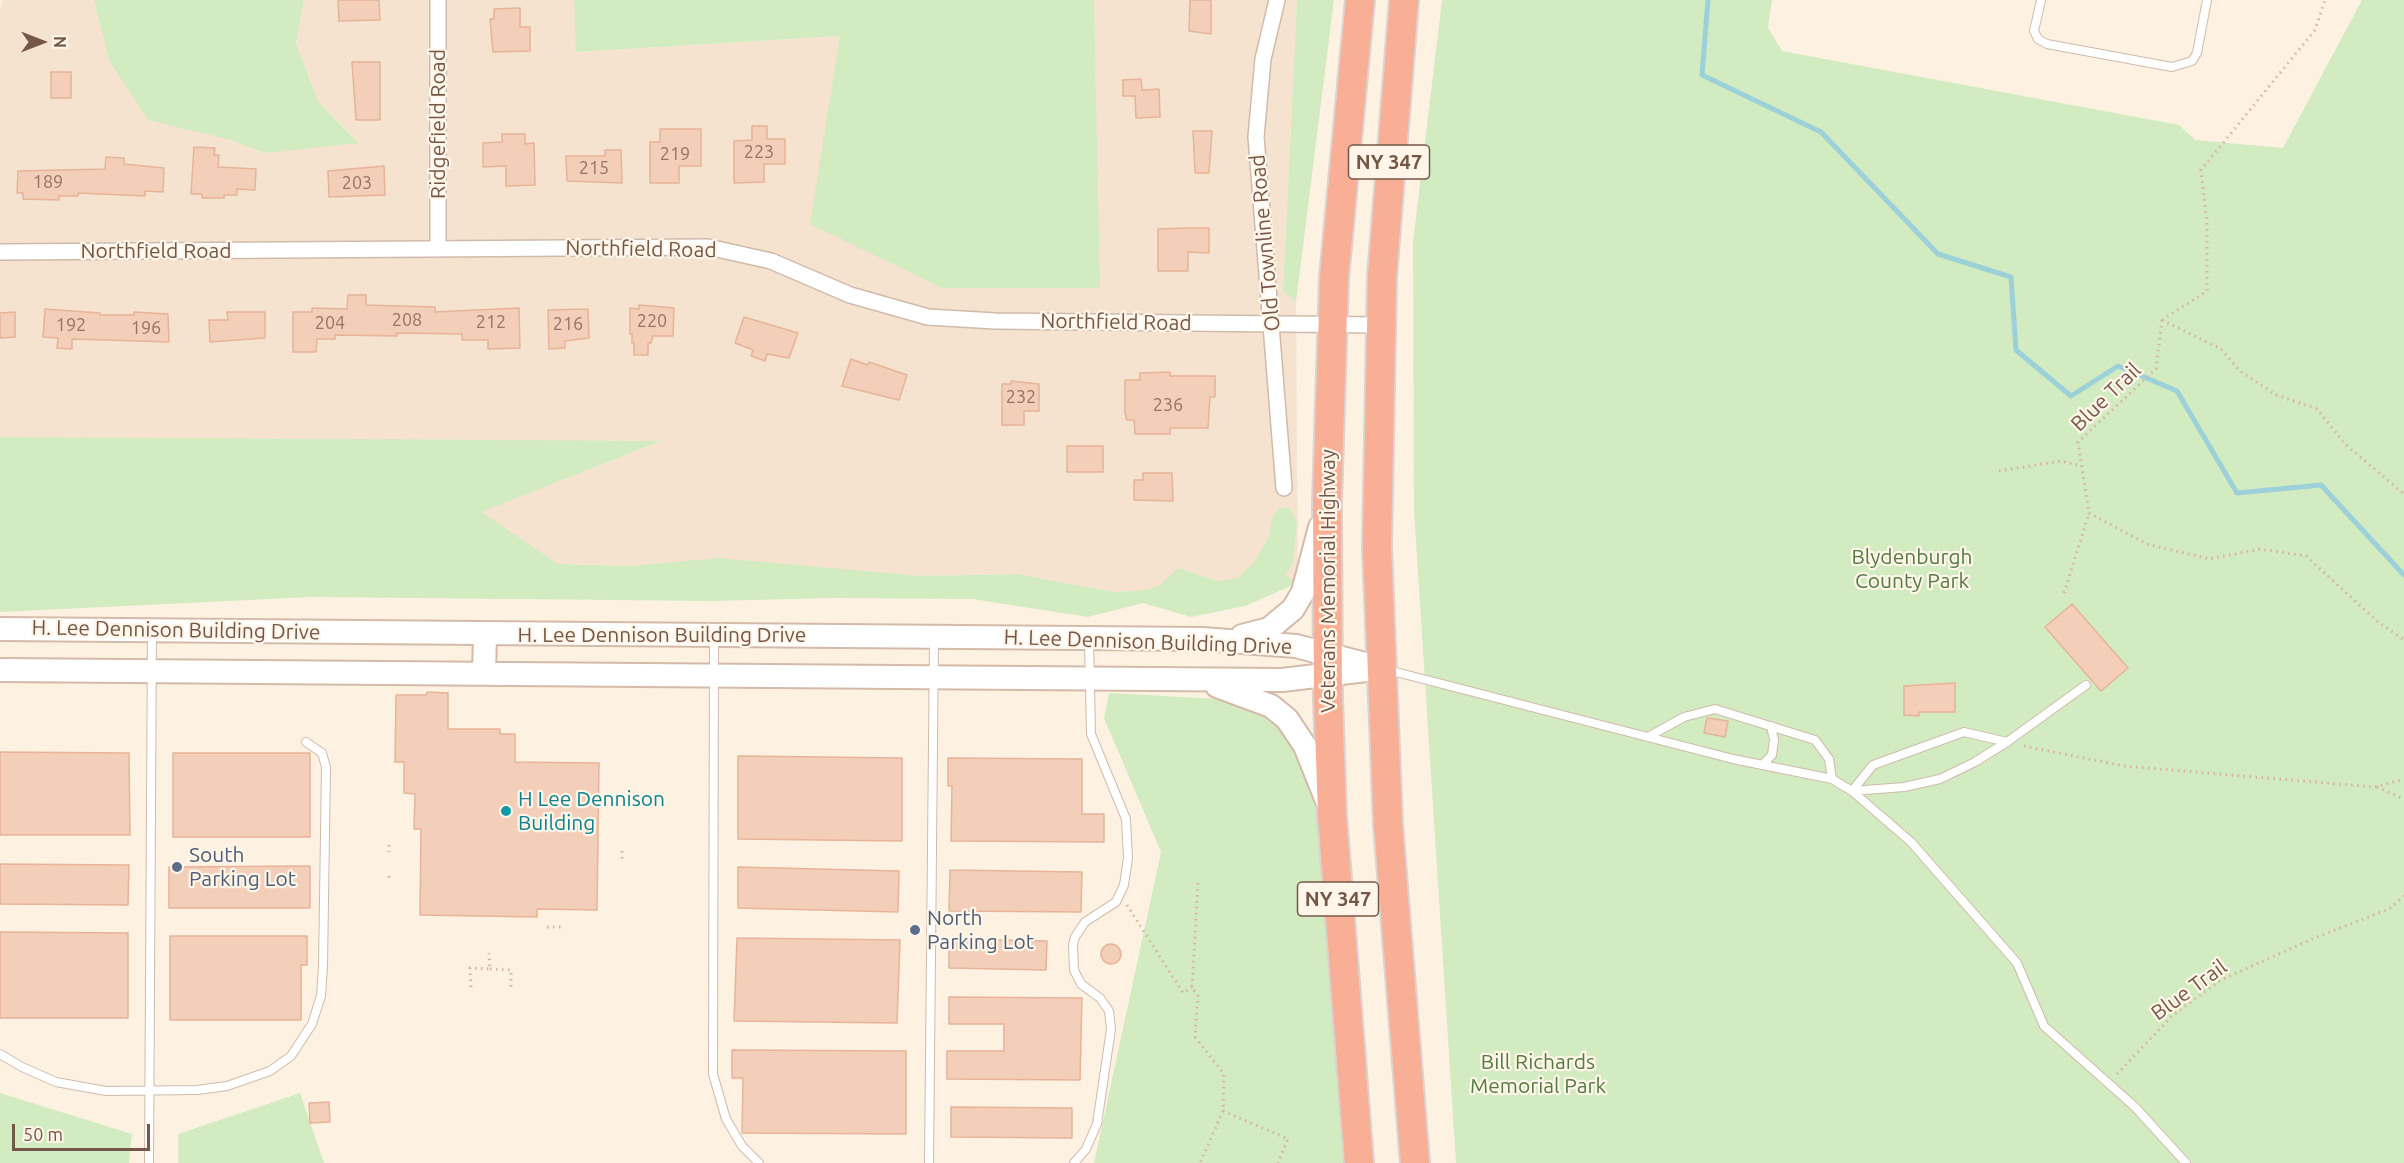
<!DOCTYPE html>
<html>
<head>
<meta charset="utf-8">
<style>
	body { margin:0 }
	#map { position:relative; width:2404px; height:1163px; overflow:hidden; background:#fdf2e2; font-family:Ubuntu,sans-serif }
	canvas { display:block }
	.north { position:absolute; left:12px; top:12px; width:60px; height:60px; -webkit-text-stroke:4px #fff6e9; paint-order:stroke; rotate:90deg; font-size:16px; font-weight:700; line-height:24px; text-align:center; color:#755748 }
	.north::after { content:''; display:block; margin:auto; width:21px; height:27px; background:#755748; clip-path:polygon(50% 0,100% 100%,50% 72%,0 100%) }
	.scale { position:absolute; left:12px; top:1124px; width:138px; height:27px; box-sizing:border-box; border:3px solid #755748; border-top:0; padding-left:8px; font-size:18px; line-height:21px; white-space:nowrap; color:#755748; -webkit-text-stroke:4px #fff6e9; paint-order:stroke }
</style>
</head>
<body>
<div id="map">
<canvas width="2404" height="1163"></canvas>
<div class="north">N</div>
<div class="scale">50 m</div>
</div>
<script>
const g = document.querySelector('canvas').getContext('2d');
g.lineJoin = 'round';
function paint(path, color) {
  g.fillStyle = color;
  g.fill(path, 'evenodd');
}
function toPath(rows) {
  const path = new Path2D();
  for (const r of rows) {
    if (r.length === 3) {
      path.moveTo(r[0] + r[2], r[1]);
      path.arc(r[0], r[1], r[2], 0, 2 * Math.PI);
      continue;
    }
    path.moveTo(r[0], r[1]);
    for (let i = 2; i < r.length; i += 2) path.lineTo(r[i], r[i + 1]);
  }
  return path;
}
function trace(path, color, width, dash) {
  g.strokeStyle = color;
  g.lineWidth = width;
  g.lineCap = dash ? 'butt' : 'round';
  g.setLineDash(dash || []);
  g.stroke(path);
}
function drawText(font, color, halo, rows, align = 'center') {
  g.font = font + ' Ubuntu,sans-serif';
  g.lineWidth = 4.5;
  g.setLineDash([]);
  g.textBaseline = 'middle';
  g.strokeStyle = halo;
  g.fillStyle = color;
  for (const [text, x, y, turn = 0] of rows) {
    g.save();
    g.translate(x, y);
    g.rotate((+turn || 0) * Math.PI / 180);
    g.textAlign = isNaN(turn) ? turn : align;
    if (halo) g.strokeText(text, 0, 0);
    g.fillText(text, 0, 0);
    g.restore();
  }
}
paint(toPath([
	[3,0,94,0,109,60,231,140,264,153,359,142,319,103,296,43,304,0,574,0,577,52,840,36,1099,288,1094,0,1297,0,1283,291,1296,302,1298,583,1114,592,1017,574,921,576,836,570,558,564,480,512,659,442,0,438,0,9]
]), '#f5e3d0');
paint(toPath([
	[94,0,304,0,296,43,319,103,359,143,264,153,231,140,148,120,109,60],
	[574,0,1094,0,1100,288,942,288,810,224,840,36,576,52],
	[1297,0,1334,0,1296,302,1283,291],
	[1442,0,1772,0,1768,28,1782,51,2179,125,2195,140,2283,148,2362,0,2404,0,2404,1163,1456,1163,1414,511,1413,242],
	[0,437,661,441,481,512,558,564,631,566,719,558,921,576,1017,574,1114,592,1147,590,1160,585,1178,568,1217,581,1238,578,1254,562,1269,537,1273,515,1280,508,1290,508,1297,523,1293,562,1286,575,1298,583,1245,606,1191,617,1143,603,1088,617,972,599,835,598,713,601,311,597,0,612],
	[1109,693,1220,699,1269,712,1298,741,1316,786,1343,1163,1094,1163,1161,852,1104,718],
	[0,1093,132,1134,129,1163,0,1163],
	[300,1093,324,1163,178,1163,178,1134]
]), '#d2ebc0');
trace(toPath([
	[1708,0,1702,75,1821,132,1938,254,2011,277,2016,350,2071,396,2118,366,2177,391,2237,493,2321,485,2404,575]
]), '#9cd1d9', 5);
const building = toPath([
	[338,0,379,0,380,20,339,21,338,0],
	[1190,0,1211,0,1211,34,1189,31,1190,0],
	[520,8,520,27,530,27,530,51,493,52,490,19,494,19,494,9,520,8],
	[352,62,380,62,380,120,356,120,352,62],
	[51,72,71,72,71,98,51,98,51,72],
	[1141,79,1142,90,1159,89,1160,117,1136,118,1135,96,1123,96,1123,80,1141,79],
	[752,126,767,126,767,139,785,139,785,164,764,164,764,182,734,183,734,141,752,140,752,126],
	[660,129,701,129,701,166,679,166,679,183,650,183,650,142,660,142,660,129],
	[1193,131,1212,131,1209,173,1195,173,1193,131],
	[502,134,525,134,525,144,534,143,535,185,506,186,506,166,483,167,483,143,502,142,502,134],
	[194,147,215,148,214,155,219,155,218,167,256,169,255,190,237,189,237,195,224,195,224,198,202,198,202,194,191,194,194,147],
	[605,150,621,150,622,183,567,181,566,156,605,156,605,150],
	[106,157,124,158,124,164,164,168,163,192,145,191,145,196,78,193,78,196,59,196,59,200,23,199,23,193,17,193,18,171,105,169,106,157],
	[384,166,385,195,329,197,328,171,384,166],
	[1185,228,1209,228,1209,253,1188,252,1188,271,1158,271,1158,229,1185,228],
	[348,295,366,295,366,305,435,307,435,312,519,308,520,348,488,349,488,340,462,340,462,334,397,333,397,336,335,335,335,339,317,339,316,352,293,352,293,312,312,312,312,308,347,309,348,295],
	[639,305,674,308,673,336,653,336,651,343,648,343,648,355,634,355,634,343,632,343,632,334,630,334,630,308,639,309,639,305],
	[45,309,100,313,100,315,134,315,134,312,168,314,169,342,72,339,72,349,57,348,58,338,43,337,45,309],
	[588,309,589,338,565,341,565,348,549,349,548,310,588,309],
	[15,312,15,337,0,338,0,313,15,312],
	[227,312,265,312,265,338,210,342,209,320,228,320,227,312],
	[744,317,798,333,789,358,767,354,765,361,751,356,753,350,735,343,744,317],
	[851,359,868,365,869,362,907,375,899,400,842,386,851,359],
	[1170,372,1170,376,1215,376,1215,397,1210,397,1208,428,1170,428,1170,434,1135,434,1134,420,1127,420,1125,413,1125,380,1140,380,1140,373,1170,372],
	[1011,381,1039,384,1039,411,1024,411,1024,425,1002,425,1002,384,1011,384,1011,381],
	[1067,446,1103,446,1103,472,1067,472,1067,446],
	[1143,473,1172,473,1173,501,1134,500,1134,480,1143,480,1143,473],
	[2072,604,2128,668,2101,691,2045,627,2072,604],
	[1955,683,1955,712,1919,712,1919,716,1904,715,1904,686,1955,683],
	[427,692,448,693,448,729,500,729,500,734,515,734,515,762,599,763,597,910,537,909,537,917,420,915,421,829,414,829,415,794,404,793,404,762,395,762,396,695,426,695,427,692],
	[1707,718,1728,721,1725,737,1704,733,1707,718],
	[0,752,129,753,130,835,0,835,0,752],
	[173,753,310,753,310,837,173,837,173,753],
	[738,756,902,758,902,841,738,839,738,756],
	[948,758,1082,759,1082,814,1104,814,1104,842,951,841,952,786,948,786,948,758],
	[0,864,129,865,128,905,0,904,0,864],
	[310,866,310,908,169,908,169,867,310,866],
	[738,867,899,871,898,912,738,908,738,867],
	[950,870,1082,872,1081,912,949,911,950,870],
	[0,932,128,933,128,1018,0,1018,0,932],
	[170,936,307,936,307,965,301,965,301,1020,170,1020,170,936],
	[737,938,900,940,897,1023,734,1021,737,938],
	[949,939,1047,941,1046,970,949,968,949,939],
	[1111,954,10],
	[949,997,1082,998,1080,1080,947,1079,947,1051,1004,1051,1004,1024,949,1024,949,997],
	[732,1050,906,1051,906,1134,742,1133,743,1078,732,1078,732,1050],
	[329,1102,330,1122,310,1123,309,1103,329,1102],
	[951,1107,1072,1108,1072,1138,951,1137,951,1107]
]);
paint(building, '#f3ceb9');
trace(building, '#e6b498', 1.5);
const lane = toPath([
	[2041,0,2034,31,2038,39,2047,44,2172,67,2192,61,2197,53,2207,0],
	[714,638,713,1074,726,1119,742,1146,759,1163],
	[1388,670,1733,759,1832,779,1852,791,1911,842,2017,963,2044,1026,2135,1107,2186,1163],
	[1648,737,1684,717,1715,709,1815,740,1829,759,1832,779],
	[1762,765,1772,755,1774,740,1771,726],
	[1852,791,1904,787,1940,779,1975,762,2007,742,2086,685],
	[1852,791,1873,765,1964,732,2007,742],
	[0,1054,22,1067,56,1082,106,1091,197,1090,227,1086,270,1071,291,1056,312,1024,321,996,323,966,326,767,322,753,306,742],
	[149,1163,152,632],
	[929,1163,934,638],
	[1074,1163,1086,1149,1097,1124,1111,1029,1109,1011,1100,998,1081,984,1074,970,1073,945,1075,937,1085,922,1116,902,1124,885,1128,858,1126,819,1091,734,1089,640]
]);
const street = toPath([
	[438,0,438,248],
	[1277,0,1263,59,1256,137,1284,488],
	[0,252,708,247,771,261,850,295,928,317,995,321,1380,325]
]);
const secondary = toPath([
	[0,629,1202,639,1296,646,1380,668],
	[1242,636,1269,629,1293,609,1303,592,1320,527],
	[0,670,1282,680,1375,669],
	[484,674,485,634],
	[1217,686,1271,706,1287,719,1305,746,1327,801]
]);
const highway = toPath([
	[1404,0,1382,277,1377,547,1388,824,1415,1163],
	[1359,1163,1332,815,1328,698,1327,502,1334,278,1360,0]
]);
trace(lane, '#d0bbab', 10);
trace(street, '#d0bbab', 18);
trace(secondary, '#d4baa8', 26);
trace(highway, '#dbd3cf', 32);
trace(toPath([
	[2162,320,2156,369,2078,442,2089,513,2147,544,2209,559,2260,549,2306,556,2378,622,2404,640],
	[2162,320,2207,291,2207,223,2201,170,2315,30,2325,0],
	[2162,320,2221,349,2240,371,2276,395,2317,409,2345,444,2404,494],
	[1999,471,2061,461,2081,466],
	[2064,593,2089,513],
	[2024,746,2124,766,2375,787,2404,779],
	[2377,787,2404,799],
	[389,845,389,852],
	[622,851,622,859],
	[389,876,389,882],
	[1198,883,1192,987,1198,996,1195,1037,1224,1074,1223,1111,1200,1163],
	[1127,905,1183,993,1192,987],
	[547,927,561,927],
	[490,969,511,970,511,987],
	[471,987,470,968,490,969,489,953],
	[2117,1074,2173,1015,2221,980,2312,939,2389,909,2404,896],
	[1223,1111,1288,1139,1278,1163]
]), '#d8b29c', 3, [1.5, 4.5]);
trace(lane, '#fff', 8);
trace(street, '#fff', 15);
trace(secondary, '#fff', 22);
trace(highway, '#f9ae96', 28);
for (const [x, y, r, color] of [
	[506,811,6,"#0f9aa8"],
	[177,867,6,"#5c6f8a"],
	[915,930,6,"#5c6f8a"]
]) {
  const dot = new Path2D();
  dot.arc(x, y, r, 0, 2 * Math.PI);
  g.fillStyle = color;
  g.fill(dot);
  trace(dot, '#fff6e9', 2);
}
drawText('18px', '#947564', null, [
	["223",759,152],
	["219",675,154],
	["215",594,168],
	["189",48,182],
	["203",357,183],
	["208",407,320],
	["220",652,321],
	["212",491,322],
	["204",330,323],
	["216",568,324],
	["192",71,325],
	["196",146,328],
	["232",1021,397],
	["236",1168,405]
]);
for (const [x, y, w] of [
	[1389,162,81],
	[1338,899,81]
]) {
  const box = new Path2D();
  box.roundRect(x - w / 2, y - 17, w, 34, 4.5);
  g.fillStyle = '#fff6e9';
  g.fill(box);
  trace(box, '#755748', 1.5);
}
drawText('bold 20px', '#755748', null, [
	["NY 347",1389,162],
	["NY 347",1338,899]
]);
drawText('21px', '#755748', '#fff6e9', [
	["Ridgefield Road",438,124,-90],
	["Old Townline Road",1265,243,-95],
	["Northfield Road",641,249,1],
	["Northfield Road",156,251],
	["Northfield Road",1116,322,1],
	["Blue Trail",2106,397,-44],
	["Veterans Memorial Highway",1328,581,-90],
	["H. Lee Dennison Building Drive",176,630,1],
	["H. Lee Dennison Building Drive",662,635],
	["H. Lee Dennison Building Drive",1148,642,2],
	["Blue Trail",2189,990,-36]
]);
drawText('21px', '#537b3f', '#fff6e9', [
	["Blydenburgh",1912,557],
	["County Park",1912,581],
	["Bill Richards",1538,1062],
	["Memorial Park",1538,1086]
]);
drawText('21px', '#0d838f', '#fff6e9', [
	["H Lee Dennison",518,799],
	["Building",518,823]
], 'left');
drawText('21px', '#4e5e75', '#fff6e9', [
	["South",189,855],
	["Parking Lot",189,879],
	["North",927,918],
	["Parking Lot",927,942]
], 'left');
</script>
</body>
</html>
